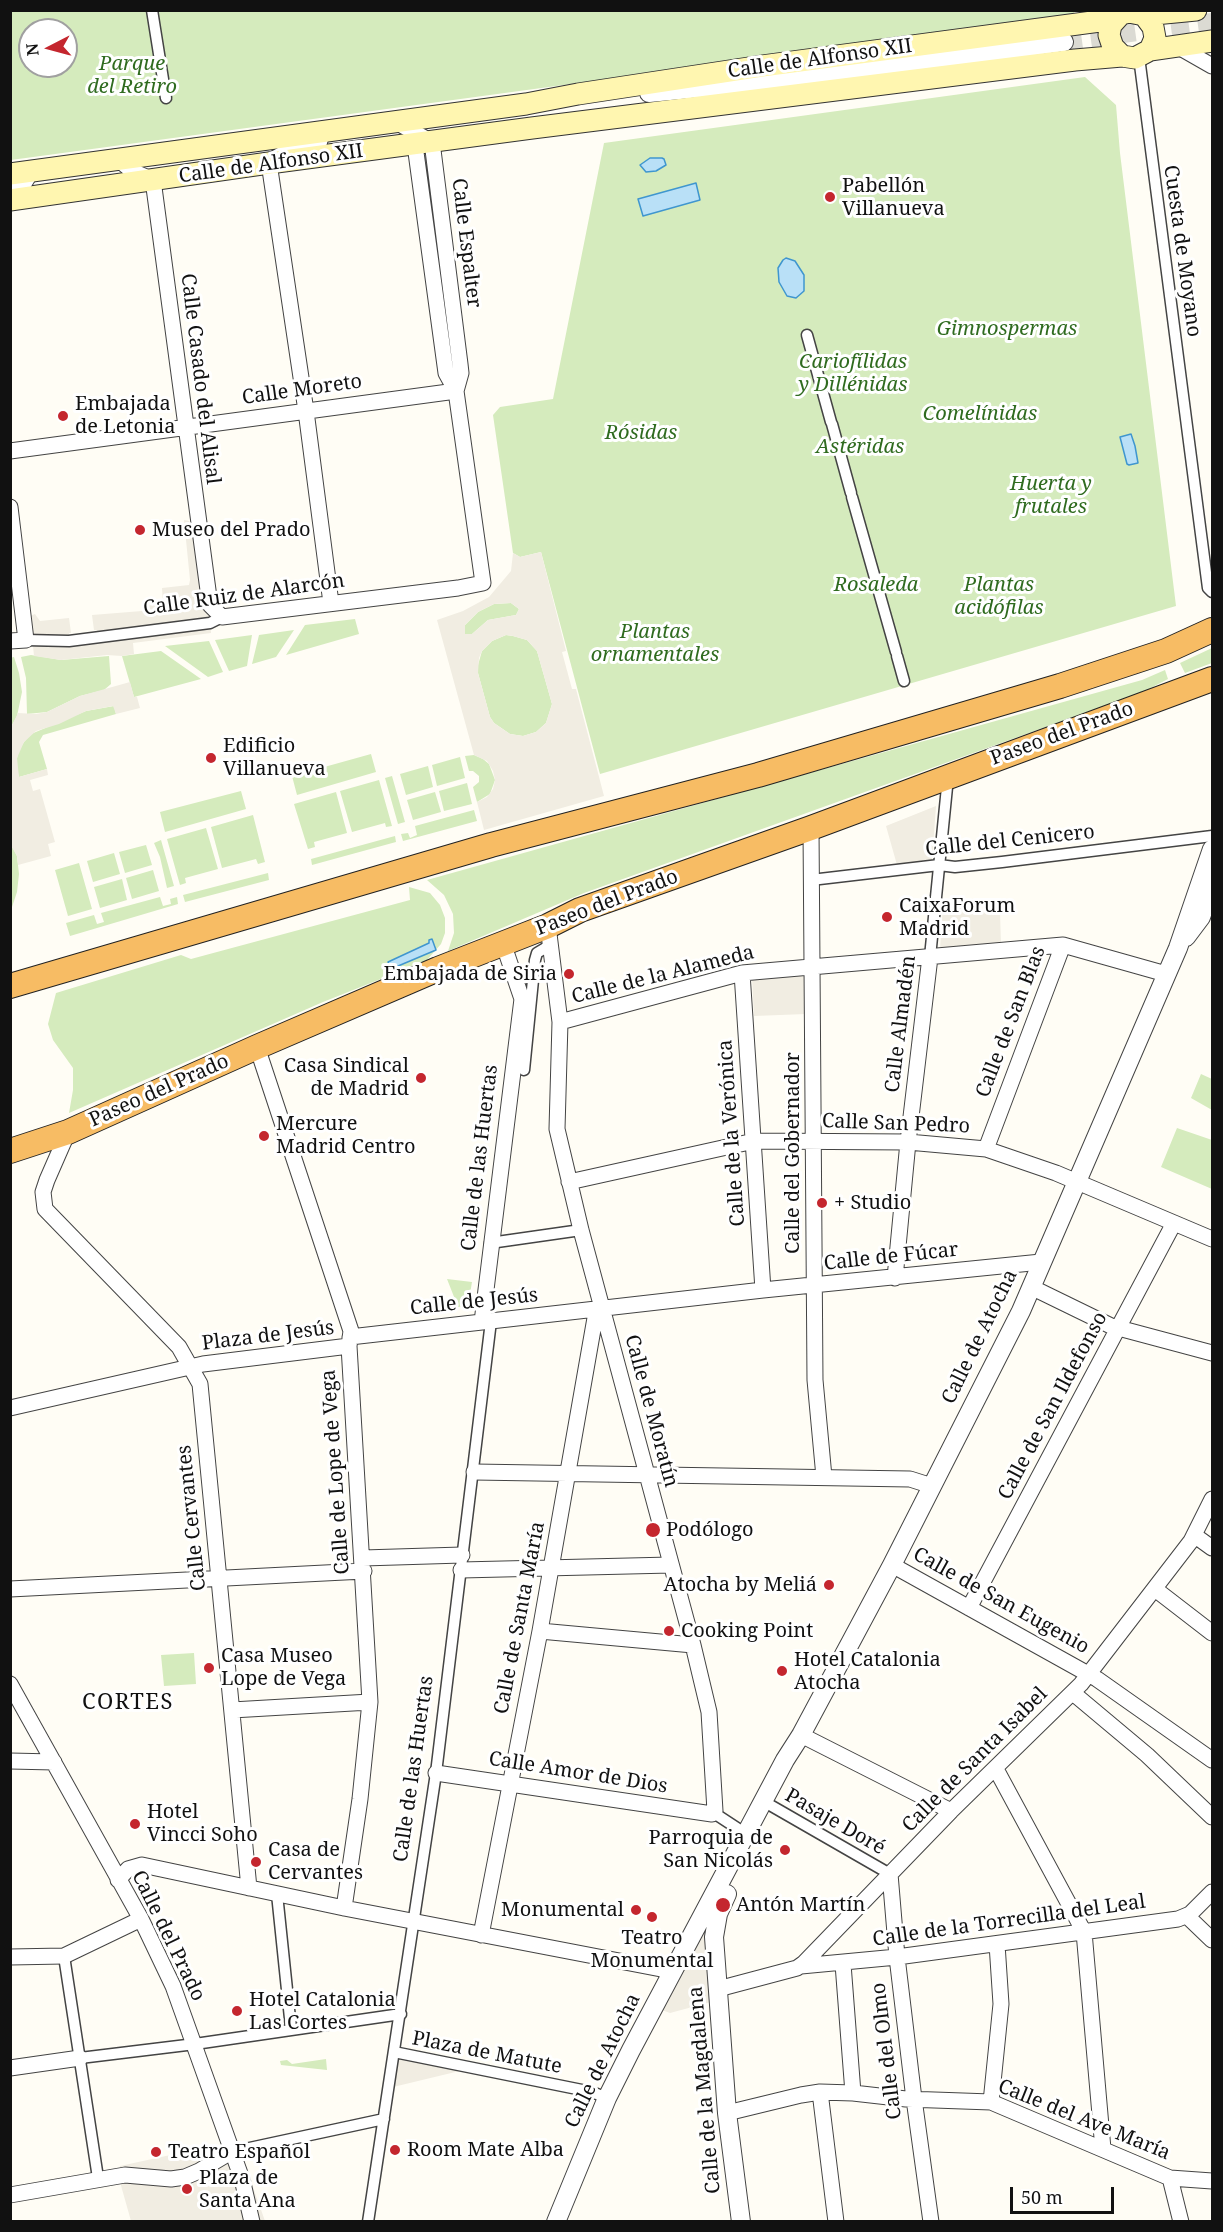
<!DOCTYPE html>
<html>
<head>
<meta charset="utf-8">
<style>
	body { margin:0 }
	#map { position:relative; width:1223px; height:2232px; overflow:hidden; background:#fffdf5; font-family:"Noto Serif",serif }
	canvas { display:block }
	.frame { position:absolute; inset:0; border:12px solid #111; pointer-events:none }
	.north { position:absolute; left:18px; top:18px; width:60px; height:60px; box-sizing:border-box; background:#fff; border:2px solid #a0a0a0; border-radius:50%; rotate:264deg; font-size:16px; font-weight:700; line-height:24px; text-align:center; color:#111 }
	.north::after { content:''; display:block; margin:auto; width:21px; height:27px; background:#c4262e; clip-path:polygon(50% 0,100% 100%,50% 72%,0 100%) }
	.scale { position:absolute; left:1010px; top:2187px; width:104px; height:27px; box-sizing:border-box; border:3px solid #111; border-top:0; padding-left:8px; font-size:18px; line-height:21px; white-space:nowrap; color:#111; -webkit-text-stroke:4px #fff; paint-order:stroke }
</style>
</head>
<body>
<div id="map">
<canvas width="1223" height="2232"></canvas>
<div class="frame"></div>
<div class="north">N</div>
<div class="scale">50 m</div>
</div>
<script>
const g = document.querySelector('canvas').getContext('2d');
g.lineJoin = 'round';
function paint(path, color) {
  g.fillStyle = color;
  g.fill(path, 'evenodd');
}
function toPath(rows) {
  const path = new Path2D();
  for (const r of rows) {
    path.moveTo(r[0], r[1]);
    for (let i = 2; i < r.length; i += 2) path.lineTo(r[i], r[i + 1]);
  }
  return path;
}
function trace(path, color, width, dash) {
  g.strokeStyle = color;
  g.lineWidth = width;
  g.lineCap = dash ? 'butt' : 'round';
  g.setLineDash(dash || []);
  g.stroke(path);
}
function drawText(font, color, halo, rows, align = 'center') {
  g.font = font + ' "Noto Serif",serif';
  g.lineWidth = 6;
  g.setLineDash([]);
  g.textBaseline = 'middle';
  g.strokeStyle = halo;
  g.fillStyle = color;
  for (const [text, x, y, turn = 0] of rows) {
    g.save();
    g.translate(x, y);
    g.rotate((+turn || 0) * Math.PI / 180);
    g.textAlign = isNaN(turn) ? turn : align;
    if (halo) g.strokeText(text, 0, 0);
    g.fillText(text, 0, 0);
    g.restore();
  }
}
paint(toPath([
	[10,11,1075,11,1072,16,11,160],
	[30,30,66,30,66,66,30,66],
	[1085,77,1116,105,1120,153,1176,606,600,774,541,552,520,557,513,553,493,415,500,407,553,399,604,143],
	[511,603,519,609,516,615,488,620,472,634,465,634,465,625,478,612,494,604],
	[355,619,359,634,286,655,305,625],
	[294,630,276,657,252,664,259,635],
	[252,635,247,666,229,671,215,640],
	[506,635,513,636,527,640,537,651,552,704,546,723,536,732,523,736,510,734,494,723,490,717,478,673,478,665,482,651,492,641],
	[209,641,223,672,208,677,165,646],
	[1212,648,1212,663,1185,673,1180,663],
	[161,651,201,679,134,697,122,656],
	[31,655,61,660,109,656,111,684,104,690,80,696,47,712,27,714,26,678,21,657],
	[14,657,19,673,22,692,17,716,11,727,10,658],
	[1165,670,1168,679,1143,692,584,893,448,951,454,933,453,914,444,895,427,880,1142,680],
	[114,706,116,714,43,735,39,742,47,769,19,777,16,765,18,752,24,742,31,734,86,711],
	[371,754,376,772,297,795,292,776],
	[474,755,483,759,489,764,495,780,490,794,477,802,473,787,479,782,479,776,473,771,469,771,465,756],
	[460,757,465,778,437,786,432,765],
	[428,766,433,787,406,795,400,774],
	[392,776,405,822,398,824,385,778],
	[379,780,392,826,386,827,385,823,352,832,340,791],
	[467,783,472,804,444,811,439,791],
	[241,791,246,809,165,832,160,812],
	[336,792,347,833,314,842,315,847,308,849,294,804],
	[435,792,441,812,413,820,407,800],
	[474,810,477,821,403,841,401,834,408,833,410,838,417,835,415,826],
	[253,815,265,862,258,864,256,859,222,868,211,827],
	[206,828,218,869,185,878,186,883,180,885,167,839],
	[395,836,396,842,312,865,311,859],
	[161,840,174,886,167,888,160,857,154,843],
	[11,844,17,856,19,874,17,892,11,910],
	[146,845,152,865,125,873,119,852],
	[114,853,120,874,93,882,87,861],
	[79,863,92,909,68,916,55,870],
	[153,870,159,891,132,899,126,878],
	[268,873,269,880,185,902,183,895],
	[122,879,127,900,100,908,94,887],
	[409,887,430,893,440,905,445,918,445,933,441,944,426,961,323,1002,69,1113,73,1090,73,1068,53,1040,48,1024,56,993,181,955,191,959,410,900],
	[160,897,163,906,171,904,170,899,177,897,178,904,70,936,66,923,94,915,97,924,104,922,101,913],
	[1201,1074,1212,1079,1212,1110,1191,1098],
	[1177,1128,1212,1140,1212,1189,1161,1167],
	[447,1279,472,1282,468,1306,458,1307],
	[194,1653,196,1684,164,1686,161,1655],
	[326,2059,327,2070,281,2065,280,2061,287,2060,292,2064]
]), '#d5ebbd');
paint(toPath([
	[184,520,189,521,192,526,202,602,212,618,210,620,211,633,133,643,134,654,122,656,107,655,61,660,34,656,30,616,35,614,40,621,69,618,71,633,69,633,69,638,98,635,97,630,94,630,92,615,142,611,142,606,163,604,162,588,189,585,190,580],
	[541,552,566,651,562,652,572,689,576,689,604,796,484,830,477,802,487,797,493,789,495,780,493,771,487,761,474,755,437,620,463,611,489,597,511,571,513,553,520,557],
	[511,603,519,609,516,615,488,620,472,634,465,634,465,625,478,612,494,604],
	[506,635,513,636,527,640,537,651,552,704,546,723,536,732,523,736,510,734,494,723,490,717,478,673,479,658,482,651,492,641],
	[130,682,134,697,137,697,140,708,116,714,113,706,86,711,59,724,36,731,24,742,17,758,19,777,47,769,48,775,30,780,33,791,40,789,55,842,48,844,51,856,18,865,17,856,10,844,11,727,18,713,36,714,47,712,80,696],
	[936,806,932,861,897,865,886,826],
	[943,906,1000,912,1001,945,940,949],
	[804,975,806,1014,754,1016,752,977],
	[707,1920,711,2002,670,2013,659,2009],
	[394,2052,472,2068,389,2088],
	[216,2145,243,2159,265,2221,131,2221,120,2182,120,2166]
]), '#f1ede2');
const water = toPath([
	[650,158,662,158,664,159,666,165,656,171,646,172,640,165,650,158],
	[696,183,700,200,643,216,638,199,696,183],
	[786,258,795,261,804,275,804,291,796,298,787,296,779,282,778,268,783,260,786,258],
	[1131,434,1135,446,1138,463,1129,465,1127,464,1120,437,1131,434],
	[432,939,436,950,391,969,388,962,429,943,429,940,432,939]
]);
paint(water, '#b9e0f7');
trace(water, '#3f96cf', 1.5);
trace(toPath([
	[1064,42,1212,22]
]), '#dbdad3', 18, [18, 9]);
const pedestrian = toPath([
	[152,10,166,98],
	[1139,57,1208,588,1212,592],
	[807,335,831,422],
	[832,424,851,493],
	[852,497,896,652],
	[26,640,69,641,210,623,222,617],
	[897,656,904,681],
	[811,880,939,865,955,867,1002,862,1212,836],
	[930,957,948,777],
	[524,1070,535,960,537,953,547,947],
	[490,1243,581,1230],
	[763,1801,890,1874],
	[714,1813,746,1834],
	[277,1894,291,2028],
	[64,1956,98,2178],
	[394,2052,592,2092,607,2098],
	[80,2058,195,2044,401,2014],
	[231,2152,384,2119],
	[368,2222,436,1773,491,1321]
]);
const minor = toPath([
	[1177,46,1212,66],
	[415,145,446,373,456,391],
	[119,160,132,171,153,180,210,605,222,617,458,588,483,583,456,391,461,373,460,364,432,142,394,121],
	[269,163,306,411,331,603],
	[10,451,456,391],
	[10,507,26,640,10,641],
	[811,828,815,1380,824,1477],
	[742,973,763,1290],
	[560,1022,742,973,1063,945,1166,974],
	[257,1047,351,1331,349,1346,370,1702,360,1799,344,1908],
	[68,1132,47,1180,43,1192,45,1209,179,1347,200,1384,249,1888],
	[986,1149,1063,945],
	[569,1182,754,1141,908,1142,986,1149,1056,1173,1212,1239],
	[895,1278,908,1142,930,957],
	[1031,1287,1111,1326,1212,1353],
	[482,1322,522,999,503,943],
	[350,1337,763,1290,1041,1262],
	[10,1408,203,1364,349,1346],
	[474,1472,910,1479,932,1486],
	[1194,1535,1212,1548],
	[363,1558,462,1555],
	[892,1565,1097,1679,1212,1760],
	[461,1570,671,1565],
	[10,1589,364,1571],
	[1155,1589,1212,1633],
	[969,1608,1174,1223],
	[540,1631,693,1645],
	[10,1684,141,1919,173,1986,242,2179,252,2222],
	[1073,1693,1147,1755,1212,1817],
	[232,1710,370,1702],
	[801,1735,951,1811],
	[10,1761,54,1762],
	[996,1769,1084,1932,1103,2149],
	[436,1773,712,1814,715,1811,709,1712,693,1645,581,1230,557,1129,560,1022,548,926],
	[890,1874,897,1957,914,2099,931,2222],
	[118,1880,128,1869,142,1865,344,1908,661,1969,672,1974],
	[1187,1916,1212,1940],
	[481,1935,540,1631,595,1318,602,1310],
	[10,1957,64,1956,141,1919],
	[843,1964,853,2093],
	[801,1966,897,1957,1178,1919,1190,1914,1212,1892],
	[718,1989,797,1968,804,1963,951,1811,1081,1684,1191,1541,1212,1499],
	[10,2068,80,2058],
	[820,2092,836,2222],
	[991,2102,1001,2004,997,1944],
	[727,2113,801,2095,820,2092,853,2093,906,2099,991,2102,1170,2178,1212,2181],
	[1170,2178,1181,2222],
	[10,2195,125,2175,171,2179,185,2177,199,2171,231,2152]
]);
const tertiary = toPath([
	[649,93,802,78,1064,42],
	[273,161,296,148,317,145,321,132],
	[10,186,22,184,30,171],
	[1186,937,1201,917,1212,887],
	[727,1894,718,1914,714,1937,727,2113,741,2222],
	[556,2222,607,2098,631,2050,785,1760,801,1735,892,1565,1021,1311,1178,948,1212,849]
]);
const secondary = toPath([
	[1150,50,1212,41],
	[1122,56,1113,47,1109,35,1111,25,1121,14,1129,12,1144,15,1196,10],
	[10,174,526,104,578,94,762,66,1115,19],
	[10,200,269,163,532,128,1075,60,1122,56,1135,58,1150,50,1155,38,1153,27,1144,15]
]);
const trunk = toPath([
	[10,986,491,845,758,775,1060,686,1166,651,1212,630],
	[10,1151,68,1132,257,1047,438,969,548,926,580,910,811,828,1212,679]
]);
trace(pedestrian, '#444', 13);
trace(minor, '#444', 17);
trace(tertiary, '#444', 20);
trace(secondary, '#333', 23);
trace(trunk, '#222', 26);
trace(pedestrian, '#fff', 10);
trace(minor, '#fff', 15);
trace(tertiary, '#fff', 18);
trace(secondary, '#fff6b0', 21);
trace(trunk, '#f7bc64', 24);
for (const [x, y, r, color] of [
	[830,197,6,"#c4262e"],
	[63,416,6,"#c4262e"],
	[140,530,6,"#c4262e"],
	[211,758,6,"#c4262e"],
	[887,917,6,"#c4262e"],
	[569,974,6,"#c4262e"],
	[421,1078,6,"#c4262e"],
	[264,1136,6,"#c4262e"],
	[822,1203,6,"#c4262e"],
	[653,1530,8,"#c4262e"],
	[829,1585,6,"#c4262e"],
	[669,1631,6,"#c4262e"],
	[209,1668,6,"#c4262e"],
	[782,1671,6,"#c4262e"],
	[135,1824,6,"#c4262e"],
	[785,1850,6,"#c4262e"],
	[256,1862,6,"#c4262e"],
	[723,1905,8,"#c4262e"],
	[636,1910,6,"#c4262e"],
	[652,1917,6,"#c4262e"],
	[237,2011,6,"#c4262e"],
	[395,2150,6,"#c4262e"],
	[156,2152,6,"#c4262e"],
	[187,2189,6,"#c4262e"]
]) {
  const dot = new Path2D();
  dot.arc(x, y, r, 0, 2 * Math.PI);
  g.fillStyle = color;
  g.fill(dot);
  trace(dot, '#fff', 2);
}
drawText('20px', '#111', '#fff', [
	["Calle de Alfonso XII",820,59,-8],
	["Calle de Alfonso XII",271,164,-8],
	["Calle Espalter",466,243,83],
	["Cuesta de Moyano",1182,251,82],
	["Calle Casado del Alisal",200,379,83],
	["Calle Moreto",302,390,-8],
	["Calle Ruiz de Alarcón",244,595,-8],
	["Paseo del Prado",1062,734,-20],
	["Calle del Cenicero",1010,841,-6],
	["Paseo del Prado",607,903,-21],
	["Calle de la Alameda",663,975,-14],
	["Calle de San Blas",1011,1022,-69],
	["Calle Almadén",901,1024,-83],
	["Paseo del Prado",159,1091,-24],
	["Calle San Pedro",896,1124,2],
	["Calle de la Verónica",732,1133,-94],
	["Calle del Gobernador",793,1153,-90],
	["Calle de las Huertas",480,1158,-83],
	["Calle de Fúcar",891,1257,-6],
	["Calle de Jesús",474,1302,-6],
	["Plaza de Jesús",268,1336,-7],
	["Calle de Atocha",980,1337,-64],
	["Calle de San Ildefonso",1053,1406,-62],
	["Calle de Moratín",651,1411,75],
	["Calle de Lope de Vega",336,1472,-94],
	["Calle Cervantes",192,1518,-96],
	["Calle de San Eugenio",1001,1601,29],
	["Calle de Santa María",520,1618,-79],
	["Calle de Santa Isabel",975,1760,-45],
	["Calle de las Huertas",414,1769,-82],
	["Calle Amor de Dios",578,1773,9],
	["Pasaje Doré",835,1822,30],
	["Calle de la Torrecilla del Leal",1009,1921,-8],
	["Calle del Prado",168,1936,64],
	["Calle del Olmo",887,2051,-97],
	["Plaza de Matute",487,2053,11],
	["Calle de Atocha",603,2061,-64],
	["Calle de la Magdalena",705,2090,-95],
	["Calle del Ave María",1084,2120,22]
]);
drawText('italic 20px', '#2f6b1f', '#fff', [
	["Parque",132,64],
	["del Retiro",132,87],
	["Gimnospermas",1007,329],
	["Cariofílidas",853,362],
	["y Dillénidas",853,385],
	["Comelínidas",980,414],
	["Rósidas",641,433],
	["Astéridas",860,447],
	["Huerta y",1051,484],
	["frutales",1051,507],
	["Rosaleda",876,585],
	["Plantas",999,585],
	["acidófilas",999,608],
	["Plantas",655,632],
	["ornamentales",655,655]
]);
drawText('20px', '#111', '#fff', [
	["Pabellón",842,186],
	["Villanueva",842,209],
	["Embajada",75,404],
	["de Letonia",75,427],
	["Museo del Prado",152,530],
	["Edificio",223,746],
	["Villanueva",223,769],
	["CaixaForum",899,906],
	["Madrid",899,929],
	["Embajada de Siria",557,974,"right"],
	["Casa Sindical",409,1066,"right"],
	["de Madrid",409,1089,"right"],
	["Mercure",276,1124],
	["Madrid Centro",276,1147],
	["+ Studio",834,1203],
	["Podólogo",666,1530],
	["Atocha by Meliá",817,1585,"right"],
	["Cooking Point",681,1631],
	["Casa Museo",221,1656],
	["Lope de Vega",221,1679],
	["Hotel Catalonia",794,1660],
	["Atocha",794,1683],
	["Hotel",147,1812],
	["Vincci Soho",147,1835],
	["Parroquia de",773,1838,"right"],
	["San Nicolás",773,1861,"right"],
	["Casa de",268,1850],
	["Cervantes",268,1873],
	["Antón Martín",736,1905],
	["Monumental",624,1910,"right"],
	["Teatro",652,1938,"center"],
	["Monumental",652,1961,"center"],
	["Hotel Catalonia",249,2000],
	["Las Cortes",249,2023],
	["Room Mate Alba",407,2150],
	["Teatro Español",168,2152],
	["Plaza de",199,2178],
	["Santa Ana",199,2201]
], 'left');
g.letterSpacing = '1.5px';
drawText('22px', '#111', '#fff', [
	["CORTES",128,1703]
]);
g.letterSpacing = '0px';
</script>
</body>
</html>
